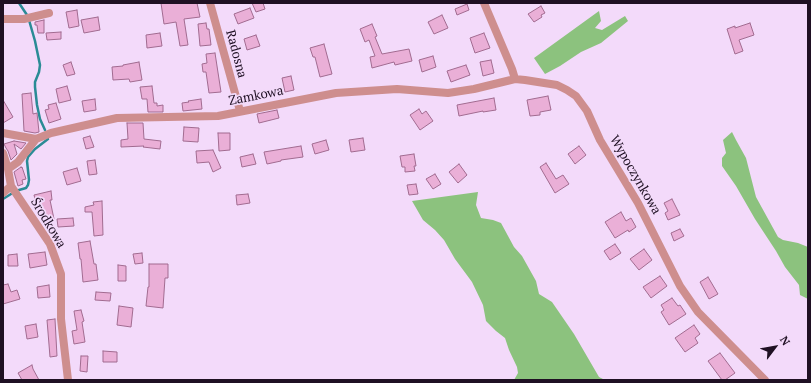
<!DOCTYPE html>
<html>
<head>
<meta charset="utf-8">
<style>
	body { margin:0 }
	#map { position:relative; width:811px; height:383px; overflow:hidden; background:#f3dafa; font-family:"PT Serif",serif }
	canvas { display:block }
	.frame { position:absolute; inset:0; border:4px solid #1f1023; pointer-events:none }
	.north { position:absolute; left:755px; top:327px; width:40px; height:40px; -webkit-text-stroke:3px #f3dafa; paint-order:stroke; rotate:58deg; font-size:11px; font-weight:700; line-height:16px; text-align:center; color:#1f1023 }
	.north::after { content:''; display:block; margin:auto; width:14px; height:18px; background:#1f1023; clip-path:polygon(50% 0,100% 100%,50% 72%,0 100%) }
</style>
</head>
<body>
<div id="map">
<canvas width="811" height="383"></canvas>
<div class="frame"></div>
<div class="north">N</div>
</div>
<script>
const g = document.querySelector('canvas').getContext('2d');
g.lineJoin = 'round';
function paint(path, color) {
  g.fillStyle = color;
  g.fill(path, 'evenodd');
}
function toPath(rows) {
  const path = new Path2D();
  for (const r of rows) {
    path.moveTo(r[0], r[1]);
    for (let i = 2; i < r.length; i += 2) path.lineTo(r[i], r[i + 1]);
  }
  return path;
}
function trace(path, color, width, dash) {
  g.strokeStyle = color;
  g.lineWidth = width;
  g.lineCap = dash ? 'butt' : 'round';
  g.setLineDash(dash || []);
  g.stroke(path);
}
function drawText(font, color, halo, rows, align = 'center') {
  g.font = font + ' "PT Serif",serif';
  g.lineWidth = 3.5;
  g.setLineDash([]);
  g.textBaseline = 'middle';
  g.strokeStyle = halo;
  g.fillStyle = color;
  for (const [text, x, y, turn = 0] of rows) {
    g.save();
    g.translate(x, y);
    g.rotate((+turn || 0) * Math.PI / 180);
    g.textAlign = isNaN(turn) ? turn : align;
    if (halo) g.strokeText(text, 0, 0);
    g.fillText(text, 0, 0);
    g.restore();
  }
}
paint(toPath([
	[599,11,601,21,595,28,602,30,625,16,628,21,601,43,581,52,560,66,545,74,534,58],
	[732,132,736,140,746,158,756,197,778,237,783,240,798,243,808,247,808,299,800,295,799,285,785,267,776,251,755,219,736,186,722,166,722,158,726,153,723,140],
	[478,192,476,205,481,218,493,220,501,223,514,247,522,256,536,281,539,294,552,302,574,334,599,377,605,380,514,380,518,373,517,367,509,350,505,338,496,331,486,321,483,305,472,282,455,259,444,240,435,230,423,220,412,201]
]), '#8cc27e');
trace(toPath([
	[19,3,27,15],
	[29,20,35,41,40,65,39,72,35,82,35,87,37,105,40,119,45,130],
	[19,190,26,188,28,185,29,180,27,161,28,157,35,149,48,139],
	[3,199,11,194]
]), '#2a8b95', 2.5);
const building = toPath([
	[161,3,197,3,200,17,184,19,188,45,180,46,176,22,164,24,161,3],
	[252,3,263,3,265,9,256,12,252,3],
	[467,4,469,10,457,15,455,9,467,4],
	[541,6,545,13,541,15,542,17,534,22,528,14,541,6],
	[250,8,254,18,238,24,234,14,250,8],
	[77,10,79,26,69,28,66,12,77,10],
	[442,15,448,28,434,34,428,22,442,15],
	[98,17,100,30,84,33,81,20,98,17],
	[44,20,44,33,38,33,37,25,35,25,35,22,44,20],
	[206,23,207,29,209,29,211,45,200,46,198,24,206,23],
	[750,23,754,35,739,40,743,51,735,54,727,29,735,26,735,28,750,23],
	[372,24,377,36,375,37,382,54,409,49,412,61,395,65,394,62,372,68,370,57,375,56,369,40,365,42,360,29,372,24],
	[61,32,61,39,47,40,46,33,61,32],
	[160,33,162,46,147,48,146,35,160,33],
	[484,33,490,48,475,53,470,38,484,33],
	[256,35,260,46,247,50,244,39,256,35],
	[324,44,332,74,320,77,315,57,313,57,310,48,324,44],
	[215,53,221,92,209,93,206,72,203,72,202,64,207,63,206,54,215,53],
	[433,56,436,67,422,72,419,60,433,56],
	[491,60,494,73,483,76,480,62,491,60],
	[71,62,75,74,67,76,63,65,71,62],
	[139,62,142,80,130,82,129,79,113,80,112,67,123,66,123,65,139,62],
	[466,65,470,75,451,82,447,71,466,65],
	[291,76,294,90,285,92,282,78,291,76],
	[67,86,71,100,59,103,56,89,67,86],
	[152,86,154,103,157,103,157,106,163,105,163,112,148,112,147,99,142,99,140,87,152,86],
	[31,93,33,114,37,113,39,132,35,133,24,131,22,94,31,93],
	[548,96,551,110,540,112,540,115,530,116,527,100,548,96],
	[494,98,496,110,483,112,483,111,459,116,457,105,494,98],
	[95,99,96,110,84,112,82,101,95,99],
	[201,99,202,109,183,111,182,103,189,102,188,101,201,99],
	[3,100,13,117,3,123,3,100],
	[56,103,61,119,49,123,45,110,49,109,48,105,56,103],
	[419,109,422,114,426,111,433,121,420,130,410,115,419,109],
	[277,110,279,118,259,123,257,114,277,110],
	[127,123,143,123,144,139,161,141,160,149,143,147,144,146,121,147,121,140,128,139,127,123],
	[184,127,199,128,198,142,183,141,184,127],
	[218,133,230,133,230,150,219,151,218,133],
	[90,136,94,147,86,149,83,138,90,136],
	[363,138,365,150,351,152,349,140,363,138],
	[326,140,329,150,315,154,312,144,326,140],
	[14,141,26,143,21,149,14,144,17,154,11,160,8,151,6,148,4,144,14,141],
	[301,146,303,157,281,160,281,161,267,164,264,152,301,146],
	[579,146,586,155,575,164,568,154,579,146],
	[213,150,221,168,213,172,209,162,197,163,196,151,213,150],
	[253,154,256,164,242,167,240,157,253,154],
	[414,154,416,166,414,166,415,171,405,172,405,167,402,167,400,156,414,154],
	[95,160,97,174,89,175,87,161,95,160],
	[546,163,556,179,563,175,569,184,555,193,540,167,546,163],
	[459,164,467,175,458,183,449,172,459,164],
	[21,167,21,168,22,167,26,179,22,180,23,184,18,186,14,172,21,167],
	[77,168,81,181,67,185,63,172,77,168],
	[435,174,441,184,433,189,426,179,435,174],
	[416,184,418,194,409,195,407,185,416,184],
	[51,191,52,200,50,200,54,219,42,222,38,203,36,203,34,195,51,191],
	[248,194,250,203,237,205,236,195,248,194],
	[672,199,680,215,668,220,665,213,668,211,664,203,672,199],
	[102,201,103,235,94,236,92,212,85,212,85,207,94,205,93,202,102,201],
	[621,212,626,221,631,218,636,227,629,232,628,230,615,238,605,222,621,212],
	[73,218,74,226,58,227,57,219,73,218],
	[680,229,684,236,674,241,671,233,680,229],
	[90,241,94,264,96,264,98,280,83,282,81,259,80,259,78,243,90,241],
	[615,244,621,253,610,260,604,251,615,244],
	[644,249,652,260,639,270,630,259,644,249],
	[45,252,47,265,30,268,28,254,45,252],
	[142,253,143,263,135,264,133,254,142,253],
	[17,254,18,266,8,266,8,255,17,254],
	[149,264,168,264,168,278,165,278,163,308,146,306,148,287,149,287,149,264],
	[118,265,126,266,126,281,118,281,118,265],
	[660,276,667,286,651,298,643,287,660,276],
	[708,277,718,294,709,299,700,282,708,277],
	[8,284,11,292,17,290,20,299,3,304,3,285,8,284],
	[49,285,50,297,38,298,37,287,49,285],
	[96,292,111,293,110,301,95,300,96,292],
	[672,298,678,306,680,305,686,314,669,325,661,312,664,310,661,305,672,298],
	[119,306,133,308,131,327,117,325,119,306],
	[81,310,84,321,82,322,85,342,74,344,72,331,77,330,74,311,81,310],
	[55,319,57,356,50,357,47,320,55,319],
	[36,324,38,337,27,339,25,326,36,324],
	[694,325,700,334,695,338,698,343,685,352,675,338,694,325],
	[103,351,117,352,117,362,103,362,103,351],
	[720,353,735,373,725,380,722,380,708,361,720,353],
	[81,356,88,356,87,372,80,371,81,356],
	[32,365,33,369,39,380,22,380,18,373,32,365]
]);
paint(building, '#eaafd7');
trace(building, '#a16b90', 1);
trace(toPath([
	[210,3,240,111],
	[484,3,512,69,515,79,525,80,557,85,567,90,576,96,587,111,600,140,638,203,680,286,698,312,765,380],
	[3,19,24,19,49,13],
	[3,133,36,139,51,133,117,118,218,116,336,93,397,89,448,93,474,89,515,79],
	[3,153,8,169,11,186,50,244,61,274,61,319,68,380],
	[8,169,18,162,36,139],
	[3,193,11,186]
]), '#ce8e8e', 8);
drawText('13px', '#1f1023', '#f3dafa', [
	["Radosna",236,54,75],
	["Zamkowa",256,96,-11],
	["Wypoczynkowa",635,175,60],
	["Środkowa",48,223,59]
]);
</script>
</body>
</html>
